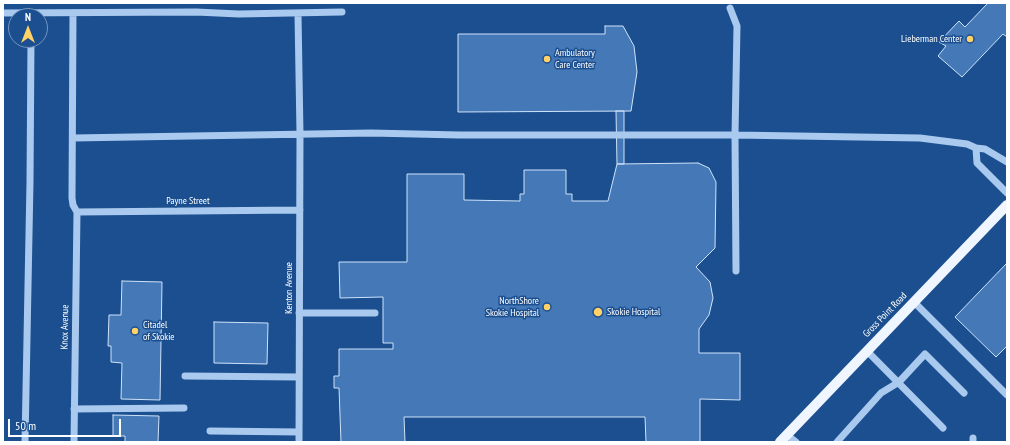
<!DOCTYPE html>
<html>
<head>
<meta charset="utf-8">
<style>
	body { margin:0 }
	#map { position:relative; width:1010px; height:445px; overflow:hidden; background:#1b4f8f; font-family:"PT Sans Narrow",sans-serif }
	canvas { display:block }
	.frame { position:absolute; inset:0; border:4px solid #fff; pointer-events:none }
	.north { position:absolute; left:8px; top:8px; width:40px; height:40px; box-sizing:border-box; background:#1b4f8f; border:1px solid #7695bc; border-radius:50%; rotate:0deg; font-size:11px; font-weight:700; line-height:16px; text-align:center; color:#fff }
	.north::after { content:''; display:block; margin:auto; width:14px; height:18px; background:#ffd166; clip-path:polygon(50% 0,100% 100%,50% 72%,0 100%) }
	.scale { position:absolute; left:8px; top:419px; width:113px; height:18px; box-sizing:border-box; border:2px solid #fff; border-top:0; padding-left:5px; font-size:12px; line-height:14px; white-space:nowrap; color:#fff; -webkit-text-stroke:3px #1b4f8f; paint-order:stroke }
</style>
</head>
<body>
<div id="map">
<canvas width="1010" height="445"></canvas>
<div class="frame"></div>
<div class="north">N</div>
<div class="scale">50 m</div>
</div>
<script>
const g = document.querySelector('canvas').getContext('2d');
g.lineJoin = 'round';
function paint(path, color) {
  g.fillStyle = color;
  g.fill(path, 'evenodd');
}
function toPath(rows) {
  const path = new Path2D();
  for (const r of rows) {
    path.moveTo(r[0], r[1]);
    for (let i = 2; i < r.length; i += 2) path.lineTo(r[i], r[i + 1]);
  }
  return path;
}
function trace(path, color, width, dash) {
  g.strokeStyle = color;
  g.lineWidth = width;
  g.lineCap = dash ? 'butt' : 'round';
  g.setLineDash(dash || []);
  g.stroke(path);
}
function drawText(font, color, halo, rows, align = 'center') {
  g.font = font + ' "PT Sans Narrow",sans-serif';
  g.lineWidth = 3;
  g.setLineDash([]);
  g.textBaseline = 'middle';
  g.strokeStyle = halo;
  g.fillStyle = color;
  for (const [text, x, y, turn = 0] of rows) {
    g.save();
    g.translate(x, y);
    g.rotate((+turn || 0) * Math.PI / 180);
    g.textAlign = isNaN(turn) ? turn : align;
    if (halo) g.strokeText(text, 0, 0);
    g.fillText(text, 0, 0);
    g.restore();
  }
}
const building = toPath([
	[988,3,1007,3,1007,37,1003,34,962,77,938,56,946,46,939,42,959,21,965,27,988,3],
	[605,26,623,26,634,46,637,72,631,111,458,112,458,34,605,34,605,26],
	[616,111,624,111,624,164,617,164,616,111],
	[698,163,709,168,716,182,715,248,696,267,710,282,713,298,709,315,699,329,699,353,740,353,740,400,700,399,700,442,646,442,645,417,404,417,405,442,341,442,339,388,334,388,334,376,339,376,339,349,393,349,393,343,383,343,383,297,340,298,339,262,407,262,407,174,464,174,464,200,520,201,520,194,524,194,524,170,566,170,566,194,572,194,572,201,608,201,617,164,698,163],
	[1007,263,1007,346,996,357,955,317,1007,263],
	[122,281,162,282,160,400,121,399,122,363,111,362,111,346,108,346,109,315,121,315,122,281],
	[214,322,268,323,267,364,214,363,214,322],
	[113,415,159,416,158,442,125,442,125,436,113,436,113,415]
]);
paint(building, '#4478b7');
trace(building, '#cfe3fa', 1);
trace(toPath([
	[730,8,737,26,735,135,736,271],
	[3,13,196,12,239,14,342,12],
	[73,13,72,198,73,205,77,212],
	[298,14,300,134,299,442],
	[73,138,371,133,459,135,735,135,920,138,967,144,976,148,985,149,1007,162],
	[976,148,977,163,1007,193],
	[77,212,300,210],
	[914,302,1007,395],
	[299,313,375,313],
	[867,351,943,428],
	[185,376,299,377],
	[74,409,184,408],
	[210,431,299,432],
	[787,435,796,442],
	[25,442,30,182,31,40],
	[74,442,77,212],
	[837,442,881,393,899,382,925,354,964,393],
	[973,442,973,438]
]), '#a9c9ee', 7);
trace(toPath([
	[780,442,1007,205]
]), '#f0f6ff', 10);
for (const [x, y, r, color] of [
	[970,39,4,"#ffd166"],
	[547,59,4,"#ffd166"],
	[547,307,4,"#ffd166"],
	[598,312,5,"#ffd166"],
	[135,331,4,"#ffd166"]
]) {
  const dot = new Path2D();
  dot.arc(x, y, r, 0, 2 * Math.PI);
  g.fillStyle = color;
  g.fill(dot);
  trace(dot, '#1b4f8f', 1.5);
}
drawText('10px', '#fff', '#1b4f8f', [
	["Lieberman Center",962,39,"right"],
	["Ambulatory",555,53],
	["Care Center",555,65],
	["NorthShore",539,301,"right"],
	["Skokie Hospital",539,313,"right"],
	["Skokie Hospital",607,312],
	["Citadel",143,325],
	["of Skokie",143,337]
], 'left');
drawText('10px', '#fff', '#1b4f8f', [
	["Payne Street",188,201],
	["Kenton Avenue",289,288,-90],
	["Gross Point Road",885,315,-46],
	["Knox Avenue",65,327,-89]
]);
</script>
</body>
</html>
